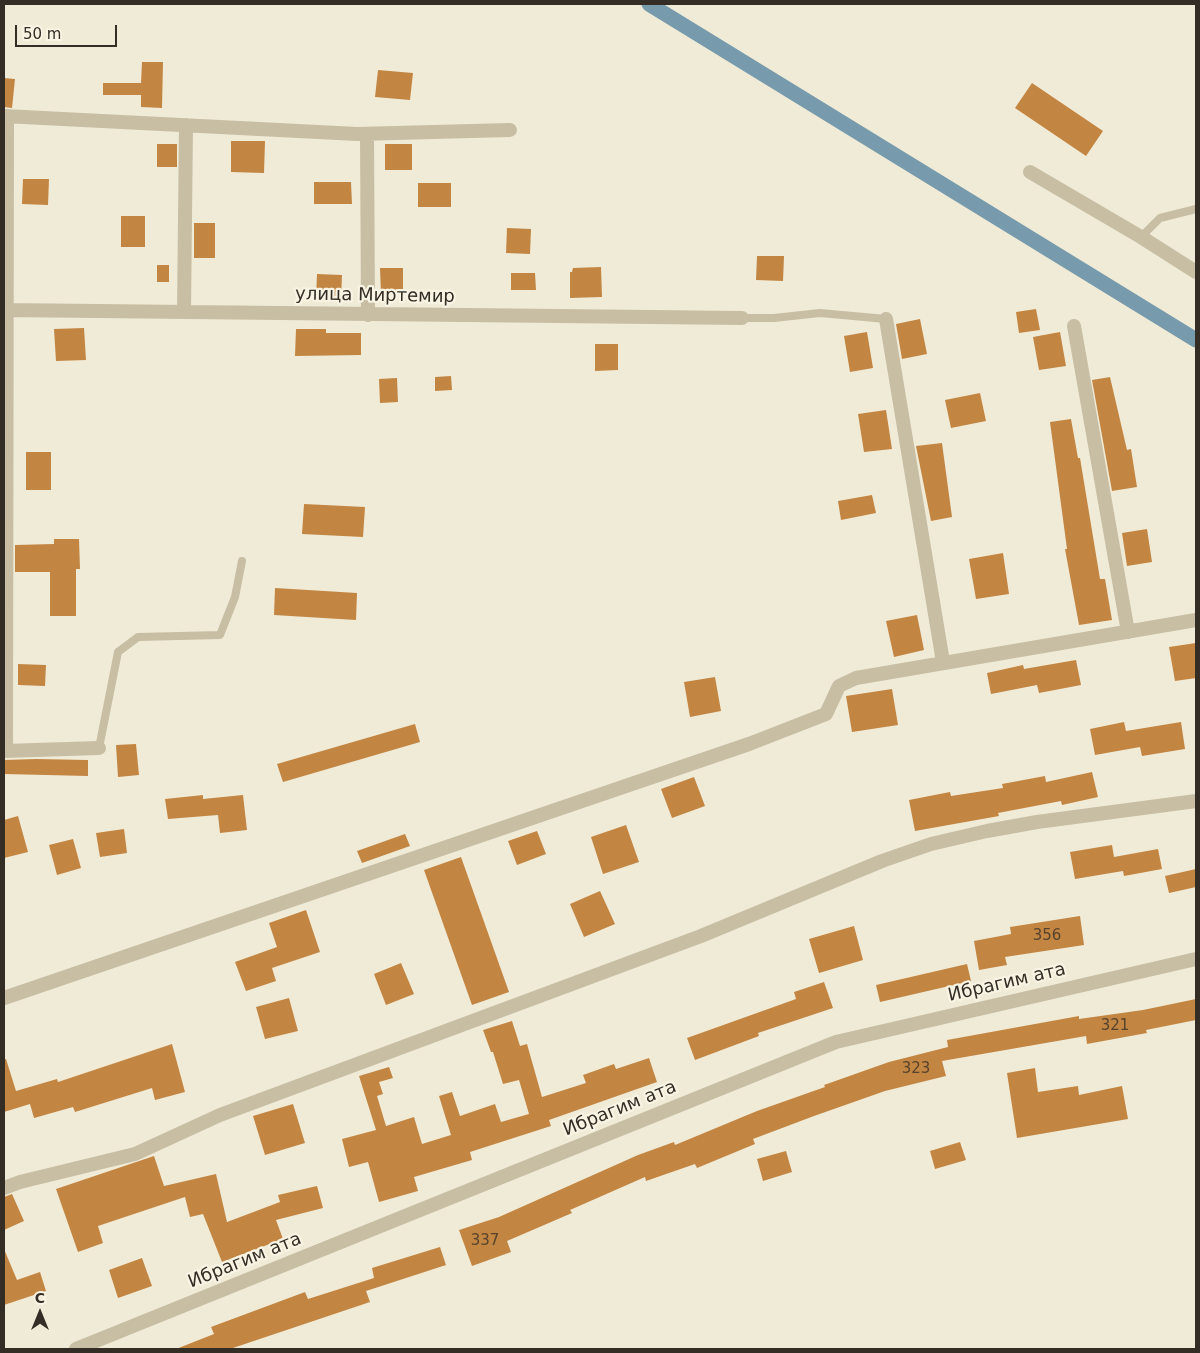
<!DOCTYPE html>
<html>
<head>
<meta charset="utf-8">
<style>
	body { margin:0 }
	#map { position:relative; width:1200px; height:1353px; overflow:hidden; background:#f0ebd7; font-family:"DejaVu Sans",sans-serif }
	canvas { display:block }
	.frame { position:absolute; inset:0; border:5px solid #332d25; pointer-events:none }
	.north { position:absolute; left:15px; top:1288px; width:50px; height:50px; -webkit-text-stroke:4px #f8f4e3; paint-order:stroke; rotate:0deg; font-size:14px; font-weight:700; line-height:20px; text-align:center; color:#332d25 }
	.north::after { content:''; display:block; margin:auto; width:18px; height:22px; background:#332d25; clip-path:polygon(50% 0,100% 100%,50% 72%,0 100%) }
	.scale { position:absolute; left:15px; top:25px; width:102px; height:22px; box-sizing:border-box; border:2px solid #332d25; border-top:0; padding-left:6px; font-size:15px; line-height:18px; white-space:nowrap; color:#332d25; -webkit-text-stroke:4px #f8f4e3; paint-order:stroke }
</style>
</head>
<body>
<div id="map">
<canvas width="1200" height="1353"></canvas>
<div class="frame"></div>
<div class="north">С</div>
<div class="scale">50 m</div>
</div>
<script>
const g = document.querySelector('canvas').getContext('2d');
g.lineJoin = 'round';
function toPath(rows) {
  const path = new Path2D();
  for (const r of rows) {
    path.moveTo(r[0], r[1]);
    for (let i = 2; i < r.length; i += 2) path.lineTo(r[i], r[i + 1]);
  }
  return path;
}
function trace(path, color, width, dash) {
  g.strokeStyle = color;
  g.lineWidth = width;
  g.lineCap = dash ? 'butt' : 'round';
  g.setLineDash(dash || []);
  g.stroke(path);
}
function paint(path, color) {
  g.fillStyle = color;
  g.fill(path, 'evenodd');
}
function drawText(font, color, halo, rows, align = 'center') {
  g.font = font + ' "DejaVu Sans",sans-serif';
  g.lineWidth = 4.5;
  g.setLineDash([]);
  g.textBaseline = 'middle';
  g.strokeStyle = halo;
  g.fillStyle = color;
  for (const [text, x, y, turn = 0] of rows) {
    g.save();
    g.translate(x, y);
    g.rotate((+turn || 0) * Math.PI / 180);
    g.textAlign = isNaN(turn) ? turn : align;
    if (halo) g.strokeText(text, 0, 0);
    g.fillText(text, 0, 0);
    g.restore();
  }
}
trace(toPath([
	[649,4,1196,340]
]), '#779bac', 15);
paint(toPath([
	[142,62,163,62,162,108,141,107,141,95,103,95,103,83,141,83],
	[378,70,413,73,410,100,375,97],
	[4,78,15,79,12,108,4,107],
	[1032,83,1103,131,1086,156,1015,108],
	[231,141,265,141,264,173,231,172],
	[157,144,177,144,177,167,157,167],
	[385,144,412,144,412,170,385,170],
	[23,179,49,179,48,205,22,204],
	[314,182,351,182,352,204,314,204],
	[418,183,451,183,451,207,418,207],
	[121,216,145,216,145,247,121,247],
	[194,223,215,223,215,258,194,258],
	[507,228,531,229,530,254,506,253],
	[757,256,784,256,783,281,756,280],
	[157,265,169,265,169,282,157,282],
	[601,267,602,297,570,298,570,272,572,272,573,268],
	[380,268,403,268,403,293,381,294],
	[511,273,535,273,536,290,511,290],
	[317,274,342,275,341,299,316,298],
	[1036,309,1040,330,1019,333,1016,312],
	[920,319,927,354,902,359,896,324],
	[84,328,86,360,56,361,54,329],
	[296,329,326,329,326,333,361,333,361,355,295,356],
	[867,332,873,368,850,372,844,336],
	[1060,332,1066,366,1039,370,1033,337],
	[595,344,618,344,618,370,595,371],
	[451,376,452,390,435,391,435,377],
	[1110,377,1127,450,1131,449,1137,487,1112,491,1092,380],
	[397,378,398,402,380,403,379,379],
	[980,393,986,421,951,428,945,400],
	[886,410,892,449,864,452,858,414],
	[1071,419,1078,458,1080,458,1100,579,1105,579,1112,620,1079,625,1065,549,1067,549,1050,422],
	[942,443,952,517,931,521,916,446],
	[26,452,51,452,51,490,26,490],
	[872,495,876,513,841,520,838,501],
	[304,504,365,507,363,537,302,534],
	[1147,529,1152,562,1127,566,1122,533],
	[54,539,79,539,80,569,76,569,76,616,50,616,50,572,15,572,15,545,54,544],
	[1003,553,1009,594,976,599,969,559],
	[275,588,357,593,356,620,274,615],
	[917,615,924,650,894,657,886,621],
	[1196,643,1196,678,1175,681,1169,647],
	[1076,660,1081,685,1039,693,1037,685,991,694,987,673,1023,665,1024,669],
	[18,664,46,665,45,686,18,685],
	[715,677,721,711,690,717,684,682],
	[892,689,898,725,852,732,846,696],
	[1124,722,1126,731,1181,722,1185,749,1142,756,1140,747,1095,755,1090,729],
	[415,724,420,742,283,782,277,764],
	[136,744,139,775,118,777,116,745],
	[36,759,88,760,88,776,4,774,4,760],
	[1092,772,1098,797,1062,805,1061,801,998,813,999,816,915,831,909,800,950,792,951,796,1003,788,1002,784,1045,776,1046,782],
	[694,777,705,806,672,818,661,789],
	[203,795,203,799,243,795,247,830,220,833,218,815,168,819,165,799],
	[18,816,28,852,4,858,4,820],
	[626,825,639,862,603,874,591,837],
	[124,829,127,853,100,857,96,833],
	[537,831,546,854,517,865,508,841],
	[405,834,410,846,362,863,357,851],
	[73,839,81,868,57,875,49,845],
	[1112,845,1114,857,1158,849,1162,869,1124,876,1123,871,1075,879,1070,852],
	[461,857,509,992,472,1005,424,870],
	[1196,869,1196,887,1169,893,1165,876],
	[600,891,615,924,584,937,570,904],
	[306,910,320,952,272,968,276,981,246,991,235,962,277,947,269,923],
	[1080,916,1084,945,1005,957,1007,965,979,970,974,941,1011,934,1010,927],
	[854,926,863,960,819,973,809,939],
	[401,963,414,994,386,1005,374,974],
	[967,964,971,981,880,1002,876,985],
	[824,982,833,1008,758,1033,759,1036,695,1060,687,1038,796,999,794,992],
	[289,998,298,1031,265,1039,256,1007],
	[1196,999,1196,1020,1146,1030,1147,1033,1087,1044,1086,1036,942,1061,946,1076,885,1091,814,1116,753,1139,755,1144,697,1168,695,1164,646,1181,645,1177,570,1210,572,1213,507,1241,511,1252,472,1266,459,1230,499,1217,638,1155,674,1142,675,1145,757,1111,825,1087,824,1085,889,1062,948,1047,947,1040,1079,1016,1079,1019,1143,1010],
	[512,1021,520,1046,527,1044,542,1097,586,1083,583,1075,614,1064,616,1069,649,1058,657,1082,549,1120,551,1126,470,1152,472,1160,414,1177,418,1191,379,1202,368,1162,349,1167,342,1139,376,1130,359,1076,389,1067,393,1078,379,1082,383,1094,377,1096,386,1126,414,1117,422,1144,451,1135,439,1096,452,1092,460,1116,495,1104,501,1122,529,1114,519,1080,503,1084,493,1052,491,1052,483,1030],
	[172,1044,185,1092,155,1100,152,1088,75,1112,73,1107,34,1118,30,1104,4,1112,4,1059,6,1059,16,1091,57,1079,58,1082],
	[1035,1068,1038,1092,1078,1086,1079,1095,1122,1086,1128,1119,1017,1138,1007,1073],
	[293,1104,305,1143,265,1155,253,1116],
	[960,1142,966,1160,935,1169,930,1151],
	[786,1151,792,1172,763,1181,757,1159],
	[154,1156,164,1186,216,1174,227,1222,280,1202,278,1195,317,1186,323,1208,276,1220,283,1239,222,1262,203,1214,190,1217,185,1197,98,1226,103,1243,78,1252,56,1189],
	[12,1194,24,1221,4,1230,4,1197],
	[440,1247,446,1265,366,1291,370,1302,230,1349,176,1349,214,1334,211,1327,305,1292,308,1299,374,1278,372,1268],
	[4,1249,17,1280,40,1272,46,1291,4,1305],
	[142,1258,152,1286,118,1298,109,1270]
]), '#c38542');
trace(toPath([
	[1141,237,1160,218,1196,209],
	[742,318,774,318,820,313,886,319],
	[99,748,118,652,138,637,220,635,235,597,242,561]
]), '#c7bea4', 8);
trace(toPath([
	[4,116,357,134,510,130],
	[367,134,368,315],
	[1030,172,1141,237,1196,272],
	[4,310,742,318],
	[184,312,186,125],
	[886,319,943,662],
	[1074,326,1128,632],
	[4,751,99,748],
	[6,751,7,116],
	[4,998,749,744,826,714,839,686,856,678,1196,620],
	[4,1188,20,1182,135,1154,220,1115,701,936,882,861,931,844,987,831,1037,822,1196,801]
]), '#c7bea4', 14);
trace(toPath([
	[76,1349,836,1042,1196,959]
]), '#c7bea4', 14);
drawText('15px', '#57432c', null, [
	["356",1047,936],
	["321",1115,1026],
	["323",916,1069],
	["337",485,1241]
]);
drawText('18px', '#332d25', '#f8f4e3', [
	["улица Миртемир",375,296,1],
	["Ибрагим ата",1007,983,-13],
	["Ибрагим ата",620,1109,-22],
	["Ибрагим ата",245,1261,-22]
]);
</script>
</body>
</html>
